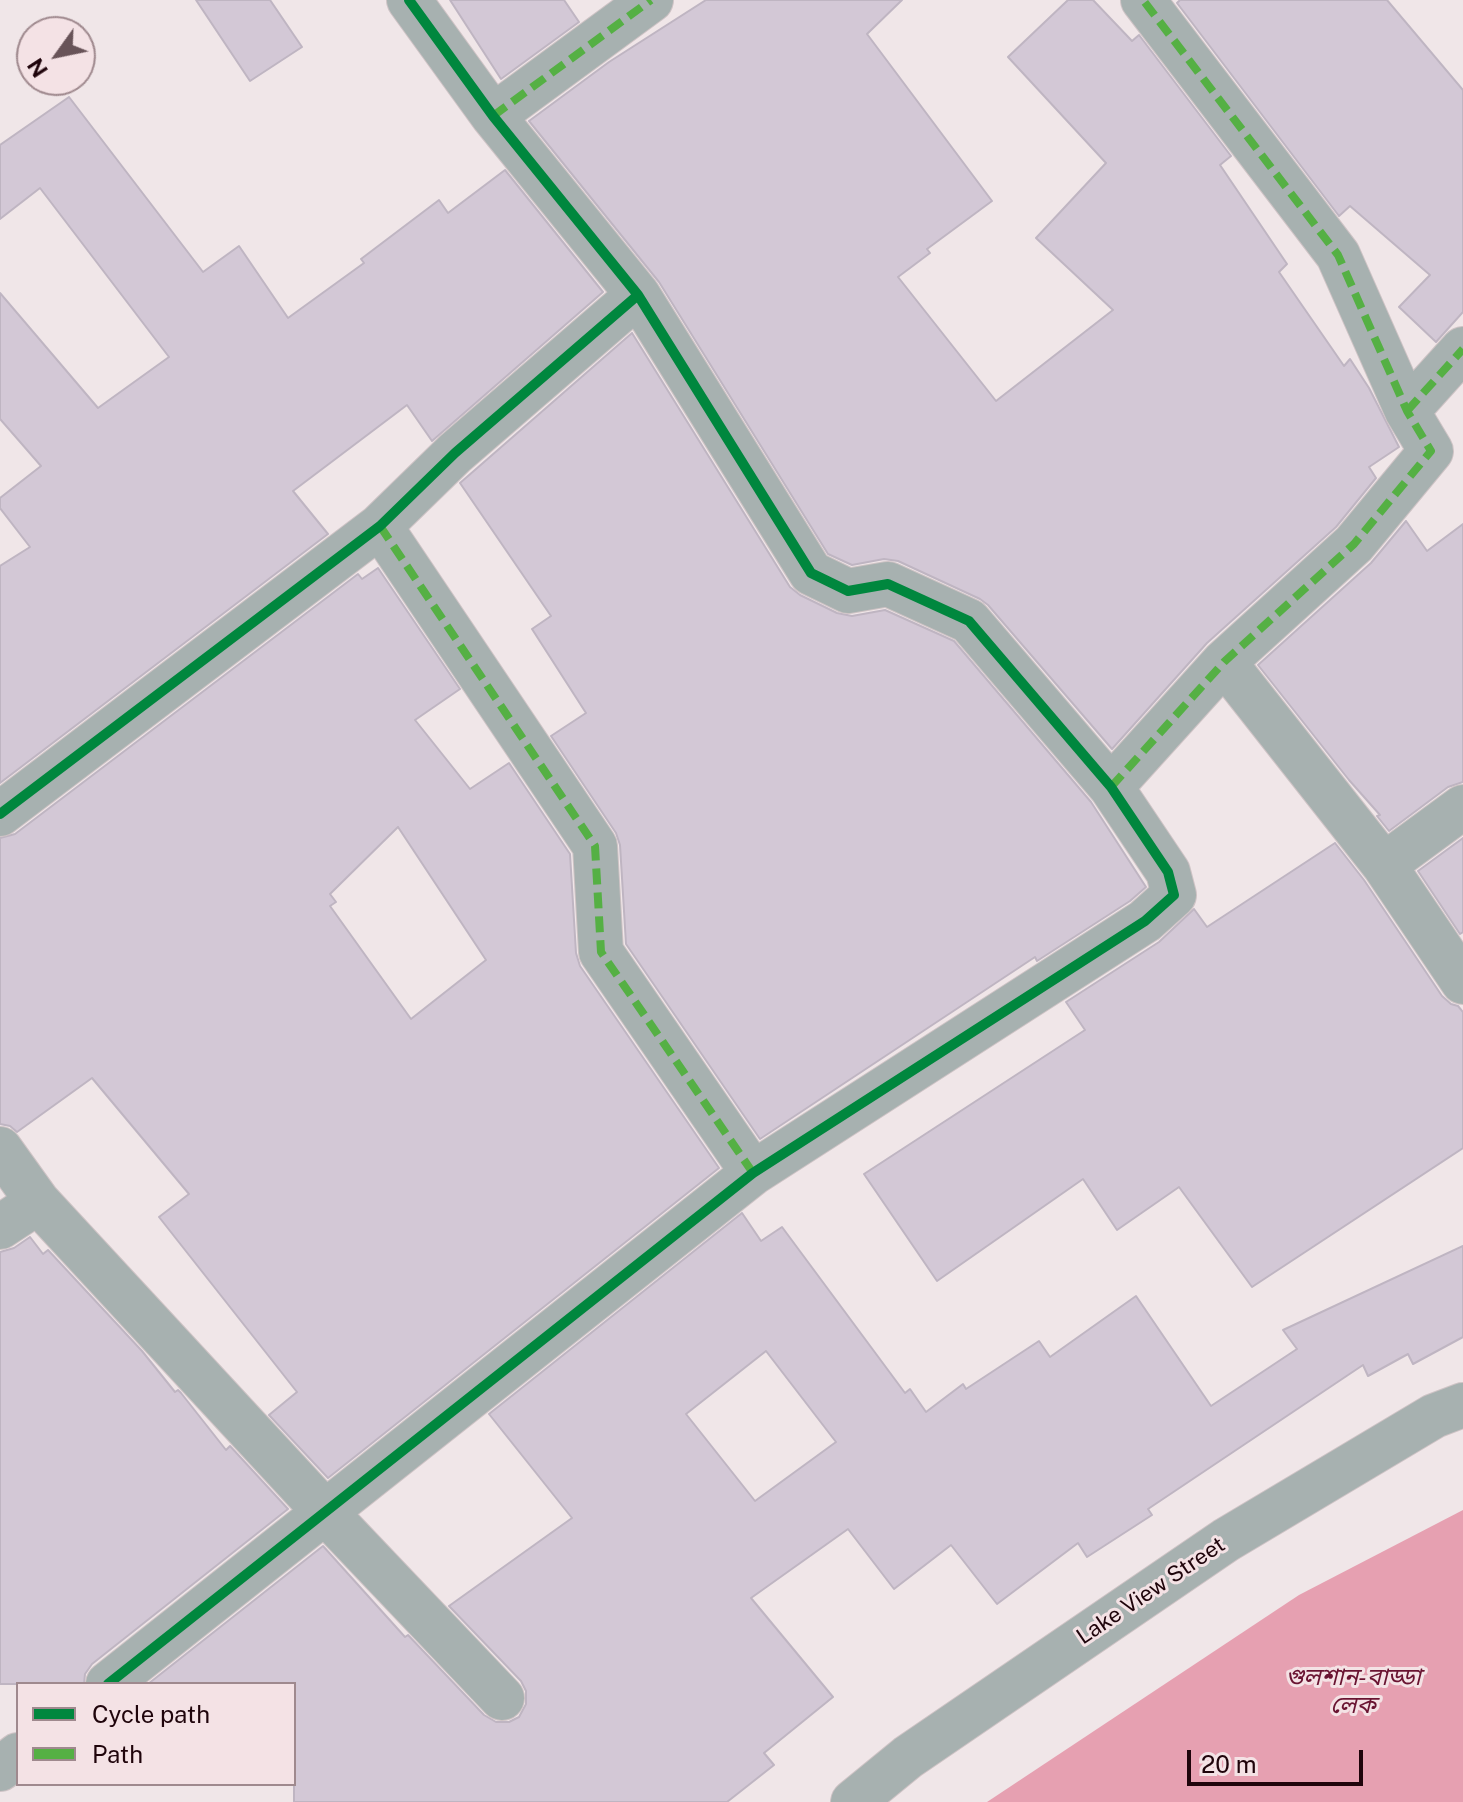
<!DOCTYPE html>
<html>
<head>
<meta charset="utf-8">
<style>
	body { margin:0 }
	#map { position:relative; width:1463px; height:1802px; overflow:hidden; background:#f0e6e8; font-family:"Public Sans",sans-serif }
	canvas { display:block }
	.legend { position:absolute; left:16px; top:1682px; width:280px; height:104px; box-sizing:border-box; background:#f4e2e5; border:2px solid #9f898e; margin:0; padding:10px 14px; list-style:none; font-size:24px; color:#1f040b }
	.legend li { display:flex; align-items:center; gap:16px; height:40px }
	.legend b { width:40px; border:2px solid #9f898e }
	.north { position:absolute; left:16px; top:16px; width:80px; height:80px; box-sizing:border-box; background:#f4e2e5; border:2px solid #9f898e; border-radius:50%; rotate:237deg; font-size:22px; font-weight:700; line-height:32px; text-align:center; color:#1f040b }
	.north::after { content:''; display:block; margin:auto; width:28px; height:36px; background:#685358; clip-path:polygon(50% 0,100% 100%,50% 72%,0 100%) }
	.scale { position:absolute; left:1187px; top:1750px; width:176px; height:36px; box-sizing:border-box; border:4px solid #1f040b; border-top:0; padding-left:10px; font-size:24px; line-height:28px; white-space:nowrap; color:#1f040b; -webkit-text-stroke:6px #f4e2e5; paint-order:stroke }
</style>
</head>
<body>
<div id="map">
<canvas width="1463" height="1802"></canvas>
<ul class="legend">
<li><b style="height:10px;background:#00873e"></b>Cycle path</li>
<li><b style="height:10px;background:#55b044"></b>Path</li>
</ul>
<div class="north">N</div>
<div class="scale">20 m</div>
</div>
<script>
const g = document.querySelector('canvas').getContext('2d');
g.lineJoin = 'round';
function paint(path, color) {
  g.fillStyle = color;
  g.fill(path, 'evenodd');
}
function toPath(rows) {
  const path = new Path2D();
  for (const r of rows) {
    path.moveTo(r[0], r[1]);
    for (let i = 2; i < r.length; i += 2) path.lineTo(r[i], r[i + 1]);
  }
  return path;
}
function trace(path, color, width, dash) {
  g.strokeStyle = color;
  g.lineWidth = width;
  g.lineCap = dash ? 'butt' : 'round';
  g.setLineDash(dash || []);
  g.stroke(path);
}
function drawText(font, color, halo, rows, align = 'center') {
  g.font = font + ' "Public Sans","Noto Sans Bengali",sans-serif';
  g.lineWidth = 6;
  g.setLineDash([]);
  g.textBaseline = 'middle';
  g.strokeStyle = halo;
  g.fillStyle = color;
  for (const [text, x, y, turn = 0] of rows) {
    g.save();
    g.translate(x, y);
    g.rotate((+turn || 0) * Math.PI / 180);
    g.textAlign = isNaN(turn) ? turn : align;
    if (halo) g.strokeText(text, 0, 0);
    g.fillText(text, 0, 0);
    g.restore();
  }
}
paint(toPath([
	[1463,1510,1463,1802,987,1802,1299,1595]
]), '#e6a0b1');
const building = toPath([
	[196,0,270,0,302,47,250,81,196,0],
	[450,0,564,0,579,22,501,79,450,0],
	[706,0,902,0,867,34,992,201,927,249,930,253,898,277,996,401,1113,310,1036,238,1106,163,1008,57,1068,0,1093,0,1132,41,1139,35,1231,156,1220,165,1287,264,1279,272,1344,366,1350,359,1369,388,1399,447,1369,467,1376,478,1336,527,1207,643,1112,749,988,605,980,599,898,561,884,559,852,565,828,554,659,282,529,121,609,62,706,0],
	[1180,0,1387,0,1463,90,1463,312,1436,342,1399,307,1430,275,1350,206,1339,216,1177,3,1180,0],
	[69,97,203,272,239,246,288,318,364,263,361,259,439,200,448,213,505,170,603,292,432,441,407,405,293,491,328,534,0,783,0,566,30,547,0,508,0,498,41,466,0,419,0,293,98,408,169,357,40,188,0,219,0,145,69,97],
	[632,333,790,587,800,595,837,613,852,616,885,610,954,641,1091,802,1146,887,1130,901,1037,961,1035,957,760,1139,626,944,620,845,616,833,551,736,586,713,532,629,551,616,460,483,632,333],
	[1406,521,1427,551,1463,524,1463,782,1448,787,1389,831,1377,816,1380,815,1349,780,1258,665,1371,563,1406,521],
	[378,568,460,689,415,720,470,789,509,763,570,854,576,953,580,966,719,1168,328,1478,269,1415,297,1392,159,1217,189,1194,92,1078,17,1132,10,1126,0,1124,0,838,15,834,358,574,362,579,378,568],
	[398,827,486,960,411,1019,330,906,336,902,330,894,398,827],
	[1463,838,1463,932,1460,934,1418,871,1463,838],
	[1335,843,1364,880,1442,996,1451,1004,1458,1006,1463,1012,1463,1148,1252,1287,1179,1187,1117,1230,1083,1179,937,1281,864,1174,1085,1030,1066,1002,1159,942,1194,909,1207,927,1335,843],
	[742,1213,761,1241,782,1227,905,1393,910,1389,926,1412,963,1384,966,1389,1039,1341,1050,1357,1136,1296,1211,1406,1297,1349,1283,1330,1463,1246,1463,1337,1413,1364,1408,1354,1368,1376,1363,1365,1148,1509,1152,1515,1087,1557,1078,1543,997,1604,951,1545,894,1589,848,1529,751,1598,833,1697,764,1753,774,1765,727,1802,294,1802,294,1684,148,1684,323,1546,405,1637,408,1635,484,1715,496,1722,509,1722,519,1717,526,1704,526,1691,521,1681,449,1606,572,1518,489,1414,742,1213],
	[766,1351,836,1442,755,1501,686,1414,766,1351],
	[30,1237,43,1254,48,1250,142,1351,175,1392,178,1390,181,1393,226,1450,230,1446,288,1509,92,1664,85,1674,84,1684,0,1684,0,1252,14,1248,30,1237]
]);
paint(building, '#d3c8d6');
trace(building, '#bfb5c2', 2);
const minor = toPath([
	[493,116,651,0],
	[1407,411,1463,349],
	[380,526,595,846,601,952,753,1173],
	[1224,662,1384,865,1463,807],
	[1111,787,1224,662,1354,544,1431,451,1407,411,1338,255,1143,0],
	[0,814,380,526,455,453,638,295,493,116,409,0],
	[1384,865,1463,982],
	[0,1149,38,1202,325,1512,502,1698],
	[0,1227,38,1202],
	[108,1684,753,1173,1145,921,1174,895,1168,872,1111,787,969,621,888,584,848,591,811,573,638,295],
	[0,1769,18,1755],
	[853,1802,908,1757,1226,1540,1434,1416,1463,1405]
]);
trace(minor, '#cec3c5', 46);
trace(minor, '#a7b1b0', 44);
trace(toPath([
	[493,116,651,0],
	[1407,411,1463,349],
	[380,526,595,846,601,952,753,1173],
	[1111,787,1224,662,1354,544,1431,451,1407,411,1338,255,1143,0]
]), '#55b044', 8, [16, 8]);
trace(toPath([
	[0,814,380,526,455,453,638,295,493,116,409,0],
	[108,1684,753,1173,1145,921,1174,895,1168,872,1111,787,969,621,888,584,848,591,811,573,638,295]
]), '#00873e', 10);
drawText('22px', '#1f040b', '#f4e2e5', [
	["Lake View Street",1151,1591,-34]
]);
drawText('italic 24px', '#691331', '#f4e2e5', [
	["গুলশান-বাড্ডা",1353,1678],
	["লেক",1353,1706]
]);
</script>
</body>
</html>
